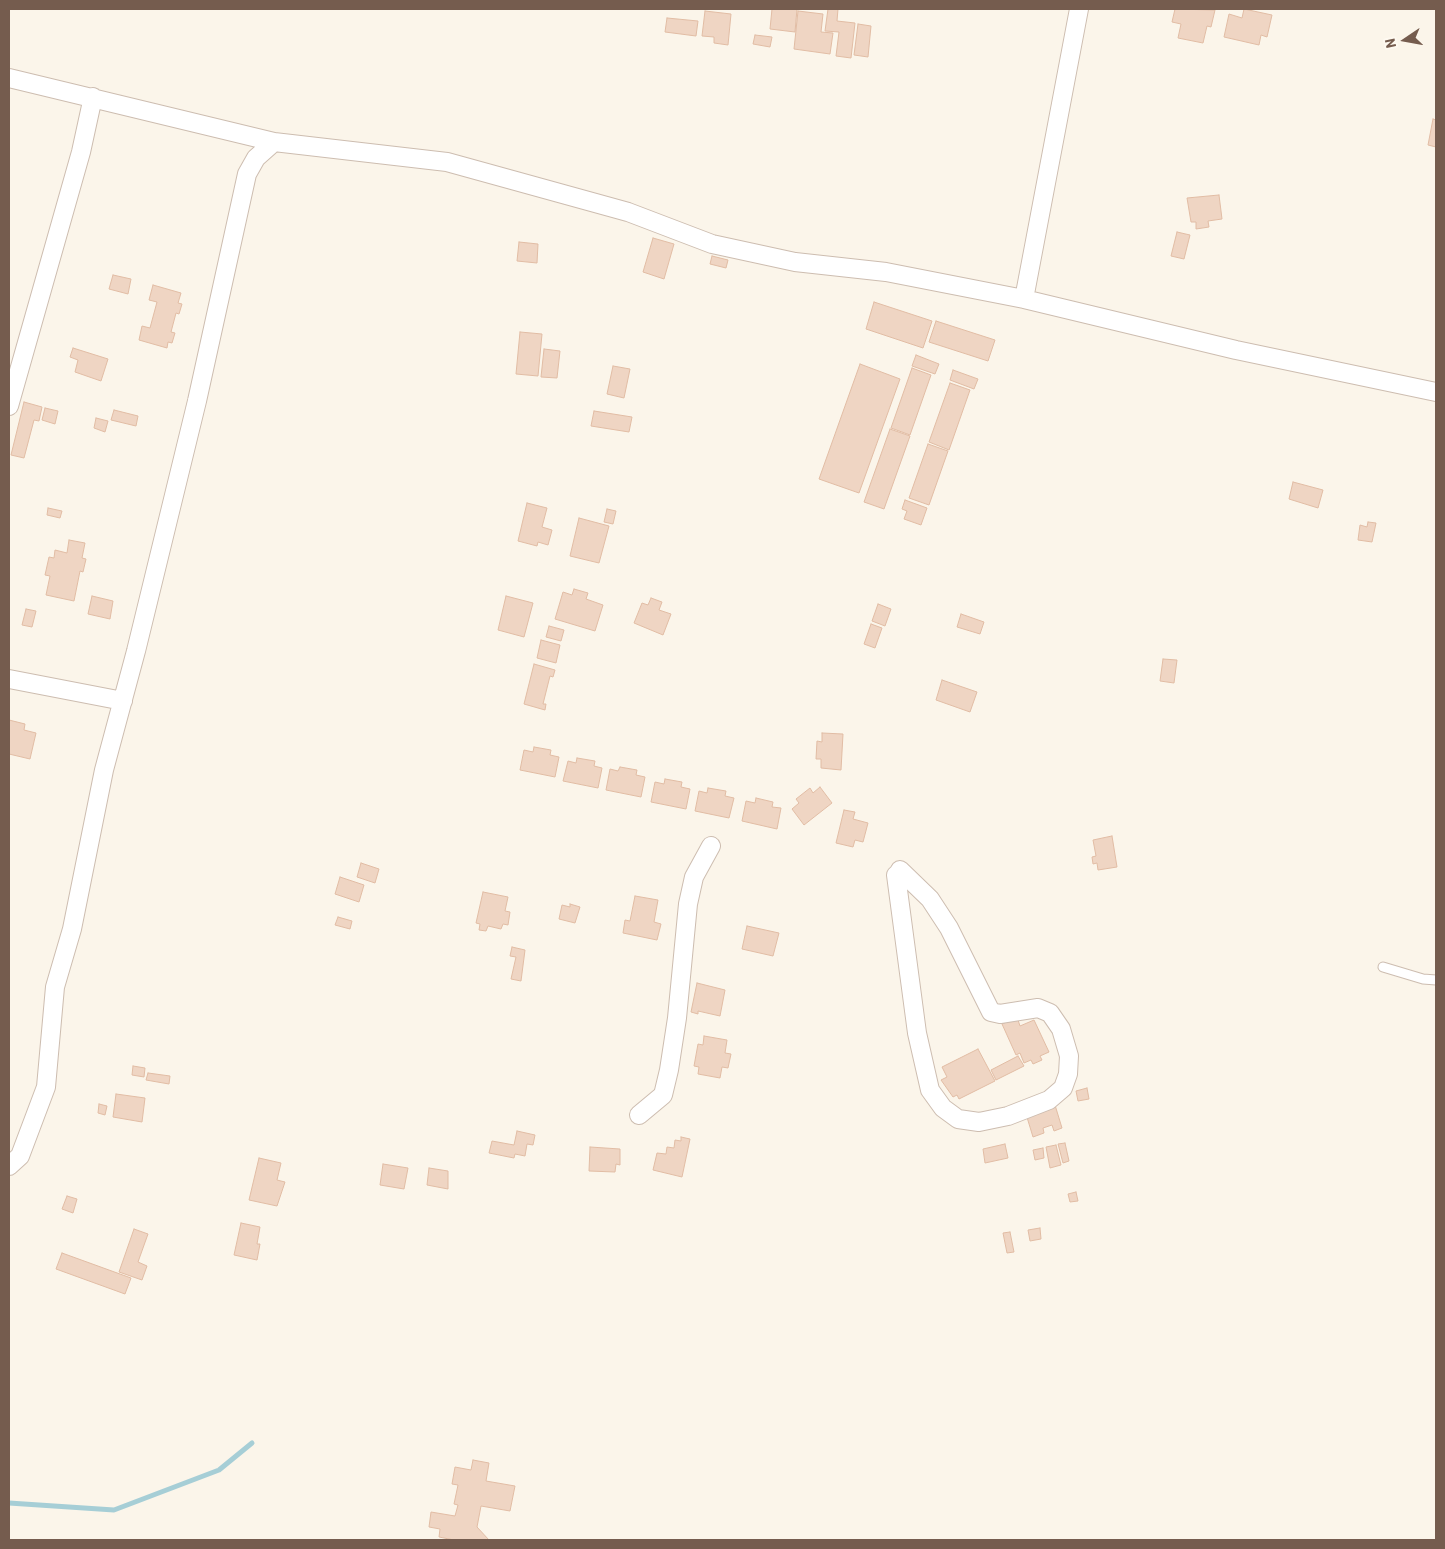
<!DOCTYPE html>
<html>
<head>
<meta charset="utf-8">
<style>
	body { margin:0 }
	#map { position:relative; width:1445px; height:1549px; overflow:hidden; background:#fbf5ea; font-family:Barlow,sans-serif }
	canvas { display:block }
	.frame { position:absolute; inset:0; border:10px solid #755c4e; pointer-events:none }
	.north { position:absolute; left:1380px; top:15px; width:50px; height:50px; -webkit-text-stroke:4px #fef9f0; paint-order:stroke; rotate:258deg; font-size:14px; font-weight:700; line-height:20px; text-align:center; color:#755c4e }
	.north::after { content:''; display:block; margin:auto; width:18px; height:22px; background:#755c4e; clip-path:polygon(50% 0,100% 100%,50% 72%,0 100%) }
</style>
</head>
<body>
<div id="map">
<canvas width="1445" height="1549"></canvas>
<div class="frame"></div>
<div class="north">N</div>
</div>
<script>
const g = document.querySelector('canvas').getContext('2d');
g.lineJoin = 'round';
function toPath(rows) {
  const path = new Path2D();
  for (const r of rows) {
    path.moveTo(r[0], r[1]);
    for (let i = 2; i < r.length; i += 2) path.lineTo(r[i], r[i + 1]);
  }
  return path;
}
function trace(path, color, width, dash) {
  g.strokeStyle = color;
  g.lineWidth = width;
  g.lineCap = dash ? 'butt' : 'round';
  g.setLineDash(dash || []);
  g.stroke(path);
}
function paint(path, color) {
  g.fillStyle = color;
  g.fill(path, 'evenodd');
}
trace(toPath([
	[9,1503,114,1510,219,1470,252,1443]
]), '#a6ced6', 5);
const building = toPath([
	[772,9,797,9,795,32,770,29,772,9],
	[828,9,838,9,837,21,855,23,851,58,836,56,839,32,825,31,828,9],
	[1175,9,1215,10,1211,27,1207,26,1203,43,1178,38,1181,24,1172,22,1175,9],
	[1244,9,1272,15,1267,37,1261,35,1259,45,1224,37,1229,14,1242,18,1244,9],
	[705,11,731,14,728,45,714,43,714,37,702,36,705,11],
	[798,11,823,14,821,32,833,33,830,54,794,49,798,11],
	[667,18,698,21,696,36,665,32,667,18],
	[858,24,871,26,868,57,854,55,858,24],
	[755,35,772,37,770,47,753,44,755,35],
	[1433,119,1436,120,1436,147,1428,145,1433,119],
	[1219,195,1222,219,1208,221,1209,227,1196,229,1196,222,1191,222,1187,198,1219,195],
	[1177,232,1190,235,1184,259,1171,256,1177,232],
	[653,238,674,244,664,279,643,272,653,238],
	[519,242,538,244,537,263,517,261,519,242],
	[712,256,728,260,726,268,710,264,712,256],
	[113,275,131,279,128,294,109,289,113,275],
	[153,285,181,293,178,303,182,304,179,314,176,313,171,332,175,333,172,343,168,342,167,348,139,340,142,326,150,328,157,302,149,300,153,285],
	[874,302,932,321,923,348,866,329,874,302],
	[936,321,995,340,988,361,929,342,936,321],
	[520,332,542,334,538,376,516,374,520,332],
	[73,348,108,359,101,381,75,372,78,360,70,357,73,348],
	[544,349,560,351,557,378,541,377,544,349],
	[916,355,939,364,935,374,912,366,916,355],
	[860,364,900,379,859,493,819,479,860,364],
	[613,366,630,369,624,398,607,394,613,366],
	[912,368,931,375,910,435,891,428,912,368],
	[953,370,978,379,974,389,950,380,953,370],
	[950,383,970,390,949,450,929,442,950,383],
	[24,402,42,407,39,421,34,420,24,458,11,455,24,402],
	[45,408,58,411,55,424,42,420,45,408],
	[114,410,138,416,136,426,111,420,114,410],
	[594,411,632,417,629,432,591,426,594,411],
	[96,418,108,421,105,432,94,428,96,418],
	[890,429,910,436,884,509,864,502,890,429],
	[928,444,948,451,929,505,909,498,928,444],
	[1293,482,1323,490,1318,508,1289,499,1293,482],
	[905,500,927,508,921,525,904,519,907,511,902,509,905,500],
	[527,503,547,508,542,527,552,530,548,545,538,542,537,546,518,541,527,503],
	[48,508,62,511,60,518,47,515,48,508],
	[607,509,616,511,613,524,604,522,607,509],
	[579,518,609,526,599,563,570,556,579,518],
	[1368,522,1376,523,1372,542,1358,540,1360,525,1367,527,1368,522],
	[69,540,85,543,82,558,86,559,83,572,80,571,74,601,46,595,50,576,45,575,49,557,54,558,55,550,67,553,69,540],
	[574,589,588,593,586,599,603,605,595,631,555,619,563,592,572,595,574,589],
	[92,596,113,601,110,619,88,614,92,596],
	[506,596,533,603,524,637,498,630,506,596],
	[651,598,662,602,659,610,671,614,663,635,634,623,642,603,648,605,651,598],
	[878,604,891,609,885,626,872,621,878,604],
	[26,609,36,611,32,627,22,625,26,609],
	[961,614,984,622,980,634,957,627,961,614],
	[871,624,882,628,875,648,864,644,871,624],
	[549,626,564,630,561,641,546,637,549,626],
	[541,640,560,645,556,663,537,658,541,640],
	[1163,659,1177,660,1174,683,1160,681,1163,659],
	[534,664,555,670,553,677,550,676,543,704,546,704,545,710,524,704,534,664],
	[942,680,977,692,970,712,936,700,942,680],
	[9,720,25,724,24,730,36,733,30,759,9,754,9,720],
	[822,733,843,734,841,770,821,768,821,759,816,759,817,741,822,742,822,733],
	[534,747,551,750,550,755,559,757,555,777,520,770,524,750,533,752,534,747],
	[577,758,595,761,594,766,602,768,598,788,563,781,568,761,576,763,577,758],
	[620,767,637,770,636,775,645,777,641,797,606,790,610,769,618,771,620,767],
	[665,779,682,782,681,787,690,789,686,809,651,802,655,782,664,784,665,779],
	[820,787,832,803,804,825,792,809,799,803,796,799,810,788,813,793,820,787],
	[708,788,726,791,725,796,734,798,729,818,695,811,699,791,707,793,708,788],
	[756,798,773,802,772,807,781,808,777,829,742,821,746,801,755,803,756,798],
	[844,810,855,812,853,819,868,823,863,842,855,840,853,847,836,843,844,810],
	[1112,836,1117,867,1098,870,1097,863,1093,864,1092,857,1096,856,1093,840,1112,836],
	[361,863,379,869,375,883,357,877,361,863],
	[340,877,364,885,359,902,335,894,340,877],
	[483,892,508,897,505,911,510,912,508,925,503,924,501,929,488,926,486,931,479,930,480,924,476,923,483,892],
	[635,896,658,900,654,922,661,924,657,940,623,933,625,920,630,921,635,896],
	[570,904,580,907,575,923,559,919,562,905,570,907,570,904],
	[338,917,352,921,350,929,335,925,338,917],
	[747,926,779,933,773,956,742,949,747,926],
	[512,947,525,950,521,981,511,979,516,957,510,956,512,947],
	[697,983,725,990,720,1016,698,1011,698,1014,691,1012,697,983],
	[1017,1017,1020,1026,1034,1020,1049,1052,1040,1056,1042,1060,1033,1064,1031,1060,1024,1063,1020,1053,1016,1055,1002,1024,1017,1017],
	[704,1036,727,1040,725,1053,731,1054,728,1068,722,1067,720,1078,698,1074,699,1067,694,1066,698,1044,703,1045,704,1036],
	[978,1049,995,1081,959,1099,957,1095,953,1097,941,1080,947,1077,942,1067,978,1049],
	[1018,1056,1024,1066,996,1080,991,1070,1018,1056],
	[133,1066,145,1068,144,1077,132,1075,133,1066],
	[148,1073,170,1076,169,1084,146,1080,148,1073],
	[1087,1088,1089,1099,1078,1101,1076,1091,1087,1088],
	[116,1094,145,1098,142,1122,113,1117,116,1094],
	[99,1104,107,1106,105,1115,98,1113,99,1104],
	[1055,1105,1062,1128,1054,1131,1052,1125,1043,1128,1044,1133,1033,1137,1026,1114,1055,1105],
	[517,1131,535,1135,533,1145,527,1144,525,1156,515,1154,514,1158,489,1153,492,1141,514,1145,517,1131],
	[681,1137,690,1139,682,1177,653,1170,657,1153,666,1154,667,1147,674,1148,675,1140,681,1141,681,1137],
	[1065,1143,1069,1161,1063,1163,1058,1144,1065,1143],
	[1005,1144,1008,1158,985,1163,983,1149,1005,1144],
	[1056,1145,1061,1165,1050,1168,1046,1147,1056,1145],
	[590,1147,620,1149,620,1165,616,1164,615,1172,589,1171,590,1147],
	[1043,1148,1044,1158,1035,1160,1033,1150,1043,1148],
	[259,1158,281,1163,277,1180,285,1182,277,1206,249,1200,259,1158],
	[383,1164,408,1168,404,1189,380,1185,383,1164],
	[429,1168,448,1171,448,1189,427,1185,429,1168],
	[1076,1192,1078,1201,1070,1202,1068,1194,1076,1192],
	[67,1196,77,1199,73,1213,62,1209,67,1196],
	[241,1223,260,1227,257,1244,260,1244,257,1260,234,1255,241,1223],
	[1040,1228,1041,1239,1030,1241,1028,1230,1040,1228],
	[134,1229,148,1234,138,1262,147,1266,142,1280,119,1272,134,1229],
	[1010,1232,1014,1252,1007,1253,1003,1233,1010,1232],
	[62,1253,131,1278,125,1294,56,1269,62,1253],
	[473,1460,489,1463,486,1481,515,1486,510,1511,481,1506,477,1527,489,1540,454,1540,439,1537,440,1529,429,1527,431,1512,455,1516,458,1505,454,1504,458,1485,452,1484,455,1467,471,1470,473,1460]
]);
paint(building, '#efd5c3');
trace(building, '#e1bca4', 1);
const lane = toPath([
	[1383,967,1423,979,1436,980]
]);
const street = toPath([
	[9,78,274,142,447,162,628,212,712,244,795,262,886,272,1024,299,1236,350,1436,392],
	[1024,299,1079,9],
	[9,406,81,152,93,97],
	[9,679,123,701],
	[896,875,917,1033,930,1090,943,1108,958,1119,979,1122,1008,1116,1049,1100,1063,1088,1068,1074,1069,1056,1061,1029,1050,1013,1038,1008,1000,1014,991,1012,949,928,930,899,900,870],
	[639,1115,663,1095,669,1070,677,1018,688,904,694,877,711,846],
	[9,1166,20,1156,46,1087,55,987,72,929,104,770,136,651,197,401,247,174,256,158,274,142]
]);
trace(lane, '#cdbdb0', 11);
trace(street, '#cdbdb0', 20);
trace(lane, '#fff', 9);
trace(street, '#fff', 18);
</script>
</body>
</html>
